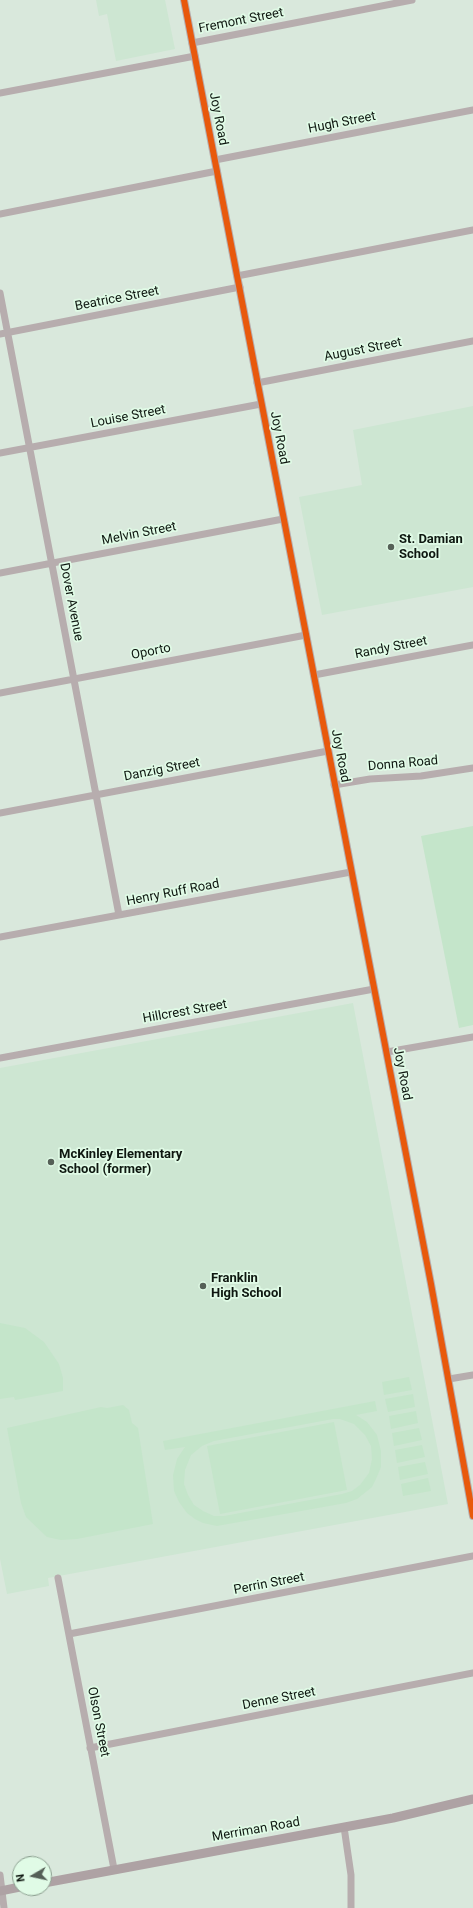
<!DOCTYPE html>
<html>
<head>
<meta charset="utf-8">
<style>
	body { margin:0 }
	#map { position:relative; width:473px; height:1908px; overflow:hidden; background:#d9e8dc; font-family:Roboto,sans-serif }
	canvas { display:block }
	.north { position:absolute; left:12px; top:1856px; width:40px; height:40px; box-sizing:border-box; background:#e0fbe6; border:1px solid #8ca090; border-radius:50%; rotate:261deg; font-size:11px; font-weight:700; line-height:16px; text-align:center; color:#0e1710 }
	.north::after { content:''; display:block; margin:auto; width:14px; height:18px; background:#556057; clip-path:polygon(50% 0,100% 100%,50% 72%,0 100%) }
</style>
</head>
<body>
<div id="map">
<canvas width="473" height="1908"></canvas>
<div class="north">N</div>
</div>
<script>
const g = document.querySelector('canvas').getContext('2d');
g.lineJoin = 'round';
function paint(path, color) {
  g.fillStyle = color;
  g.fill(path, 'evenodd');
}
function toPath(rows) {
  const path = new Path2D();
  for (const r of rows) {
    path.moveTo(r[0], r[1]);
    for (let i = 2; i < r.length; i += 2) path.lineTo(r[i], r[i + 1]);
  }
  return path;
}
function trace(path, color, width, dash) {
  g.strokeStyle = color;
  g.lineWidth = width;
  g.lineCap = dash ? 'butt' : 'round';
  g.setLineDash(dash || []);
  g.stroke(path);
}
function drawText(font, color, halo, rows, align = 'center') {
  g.font = font + ' Roboto,sans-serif';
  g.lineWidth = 3.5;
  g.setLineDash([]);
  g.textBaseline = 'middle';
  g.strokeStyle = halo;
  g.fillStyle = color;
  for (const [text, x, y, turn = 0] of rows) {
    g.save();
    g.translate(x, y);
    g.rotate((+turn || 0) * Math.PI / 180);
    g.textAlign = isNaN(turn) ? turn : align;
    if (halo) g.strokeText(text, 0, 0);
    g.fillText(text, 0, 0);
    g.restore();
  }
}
paint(toPath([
	[96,0,165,0,175,49,116,61,107,14,99,16],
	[473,406,473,587,322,615,299,497,362,485,353,430],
	[353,1003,448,1504,48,1578,49,1586,7,1594,0,1559,0,1068]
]), '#cde6d2');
paint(toPath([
	[473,826,473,1025,459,1028,421,836],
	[0,1323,25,1328,44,1342,59,1364,63,1378,63,1391,15,1400,14,1397,0,1399],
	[409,1377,412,1390,384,1395,382,1382],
	[413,1394,415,1407,388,1412,385,1399],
	[375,1401,377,1411,356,1415,367,1422,377,1435,381,1451,381,1467,376,1479,372,1487,357,1499,346,1503,217,1526,203,1523,195,1519,187,1513,179,1502,174,1491,173,1475,177,1459,185,1447,165,1450,163,1441],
	[333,1419,340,1419,354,1424,365,1435,371,1446,372,1459,369,1473,360,1485,352,1491,342,1494,224,1516,214,1516,203,1511,194,1505,188,1495,184,1484,185,1470,191,1455,202,1446,214,1441],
	[123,1405,129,1410,132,1423,138,1428,153,1524,77,1539,61,1540,47,1537,26,1517,21,1503,7,1428,101,1407,107,1408],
	[416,1411,418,1423,391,1429,389,1416],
	[334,1422,347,1490,220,1514,207,1446],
	[419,1428,422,1440,394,1446,392,1433],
	[422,1445,425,1457,397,1463,395,1450],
	[425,1462,428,1474,400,1480,398,1467],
	[428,1478,431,1491,403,1496,401,1484]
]), '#c4e5ca');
trace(toPath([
	[192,43,412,0],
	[0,93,195,56],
	[215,160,473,110],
	[0,214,217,171],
	[237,276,473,230],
	[0,293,119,915],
	[0,334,240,287],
	[257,383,473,341],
	[0,453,261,404],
	[0,573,283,519],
	[314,675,473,645],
	[0,693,306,635],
	[334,785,370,779,421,776,473,768],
	[0,813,328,751],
	[0,937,351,872],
	[387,1052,473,1037],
	[0,1058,374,989],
	[449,1379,473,1375],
	[58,1578,114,1869],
	[69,1634,473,1556],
	[90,1748,473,1673],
	[344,1827,351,1875,351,1908],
	[0,1875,4,1908]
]), '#b7adae', 7);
trace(toPath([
	[184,0,431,1284,473,1516]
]), '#b7adae', 8);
trace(toPath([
	[44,1883,393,1818,473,1799],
	[0,1891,20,1887]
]), '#aea2a4', 9);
trace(toPath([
	[184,0,431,1284,473,1516]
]), '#e8590c', 6);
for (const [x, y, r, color] of [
	[391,547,4,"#556057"],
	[51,1162,4,"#556057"],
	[203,1286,4,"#556057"]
]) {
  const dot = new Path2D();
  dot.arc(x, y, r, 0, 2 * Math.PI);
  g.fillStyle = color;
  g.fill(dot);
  trace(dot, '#e0fbe6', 1.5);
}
drawText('13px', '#0e1710', '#e0fbe6', [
	["Fremont Street",241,21,-11],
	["Joy Road",218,119,79],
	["Hugh Street",342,123,-11],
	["Beatrice Street",117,299,-11],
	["August Street",363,350,-11],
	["Louise Street",128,417,-11],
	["Joy Road",279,438,79],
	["Melvin Street",139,534,-11],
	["Dover Avenue",71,602,79],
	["Randy Street",391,648,-11],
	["Oporto",151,652,-11],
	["Joy Road",340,756,79],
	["Donna Road",403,764,-5],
	["Danzig Street",162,770,-11],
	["Henry Ruff Road",173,893,-11],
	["Hillcrest Street",185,1012,-10],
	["Joy Road",402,1074,79],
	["Perrin Street",269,1584,-11],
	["Denne Street",279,1699,-11],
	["Olson Street",98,1722,79],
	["Merriman Road",256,1830,-10]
]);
drawText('bold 13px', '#0e1710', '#e0fbe6', [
	["St. Damian",399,540],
	["School",399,555],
	["McKinley Elementary",59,1155],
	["School (former)",59,1170],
	["Franklin",211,1279],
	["High School",211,1294]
], 'left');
</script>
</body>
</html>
